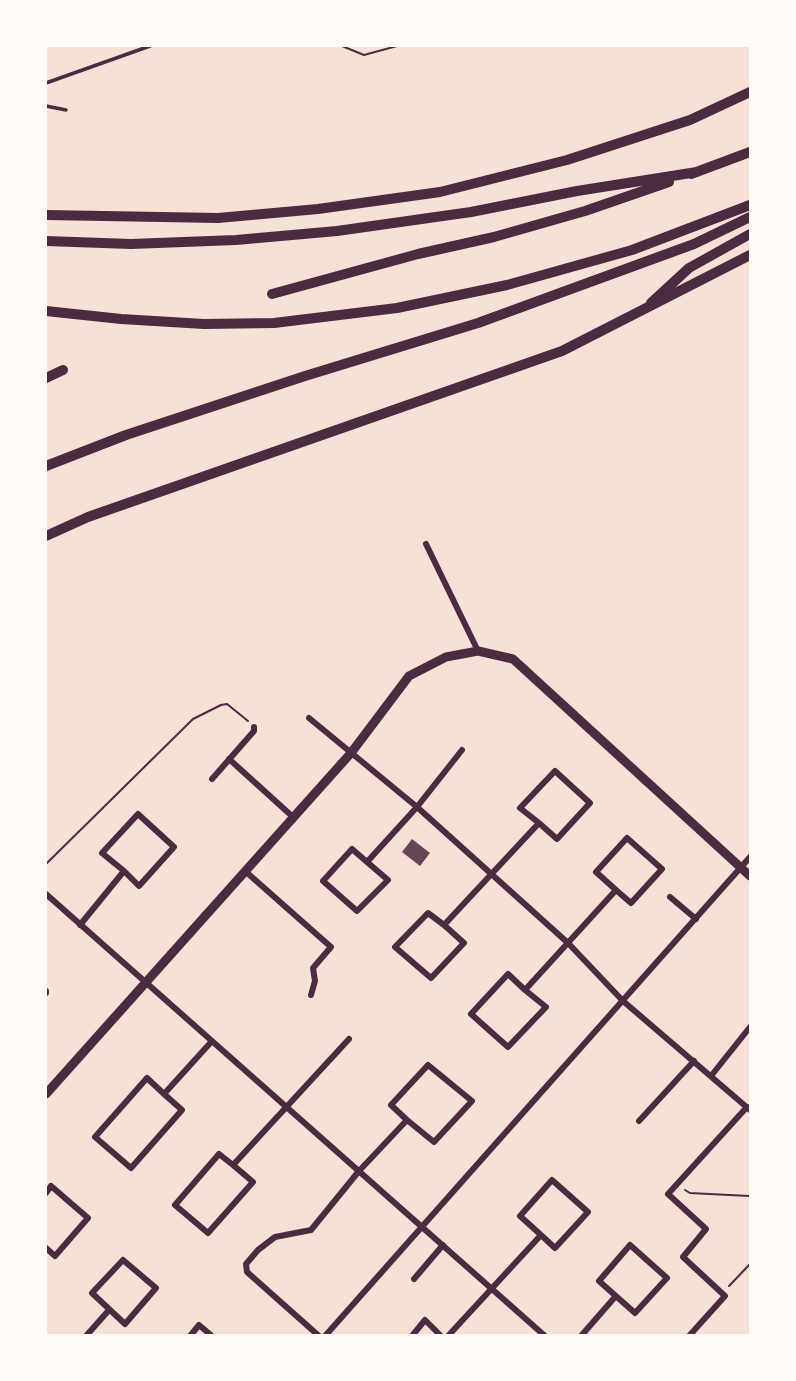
<!DOCTYPE html>
<html>
<head>
<meta charset="utf-8">
<style>
	body { margin:0 }
	#map { position:relative; width:796px; height:1381px; overflow:hidden; background:#f7e1d7; font-family:"Nunito Sans",sans-serif }
	canvas { display:block }
	.frame { position:absolute; inset:0; border:47px solid #fffaf5; pointer-events:none }
</style>
</head>
<body>
<div id="map">
<canvas width="796" height="1381"></canvas>
<div class="frame"></div>
</div>
<script>
const g = document.querySelector('canvas').getContext('2d');
g.lineJoin = 'round';
function paint(path, color) {
  g.fillStyle = color;
  g.fill(path, 'evenodd');
}
function toPath(rows) {
  const path = new Path2D();
  for (const r of rows) {
    path.moveTo(r[0], r[1]);
    for (let i = 2; i < r.length; i += 2) path.lineTo(r[i], r[i + 1]);
  }
  return path;
}
function trace(path, color, width, dash) {
  g.strokeStyle = color;
  g.lineWidth = width;
  g.lineCap = dash ? 'butt' : 'round';
  g.setLineDash(dash || []);
  g.stroke(path);
}
paint(toPath([
	[412,839,430,853,420,866,402,852]
]), '#644757');
trace(toPath([
	[342,46,364,55,397,46],
	[46,864,193,719,221,705,227,704,248,721],
	[685,1190,690,1193,749,1196],
	[750,1191,750,1204],
	[729,1286,750,1264]
]), '#4a2c40', 2);
trace(toPath([
	[46,83,150,46],
	[46,106,66,110]
]), '#4a2c40', 3.5);
trace(toPath([
	[426,544,478,651],
	[309,718,417,807,568,943,623,1001,750,1110],
	[229,759,293,817],
	[212,779,254,731,254,727],
	[367,862,352,849,323,881,357,911,388,880,367,862,417,807,462,750],
	[245,871,331,947,313,968,315,981,311,995],
	[46,894,545,1336],
	[670,897,696,919],
	[80,925,124,871,139,886,174,847,138,814,102,853,124,871],
	[444,925,428,913,395,947,431,978,464,943,444,925,539,823,557,839,590,803,555,771,520,808,539,823],
	[525,990,508,974,471,1014,508,1047,546,1007,525,990,616,890,631,903,662,869,627,838,596,872,616,890],
	[46,991,46,993],
	[711,1076,750,1027],
	[164,1094,147,1078,95,1137,131,1168,182,1110,164,1094,212,1041],
	[639,1121,694,1061],
	[233,1165,219,1154,175,1205,208,1233,253,1182,233,1165,349,1039],
	[46,1193,51,1186,88,1218,55,1256,46,1248],
	[630,1245,667,1278,635,1313,599,1281,630,1245],
	[123,1260,156,1288,125,1324,92,1293,123,1260],
	[414,1279,443,1245],
	[86,1336,109,1310],
	[190,1336,199,1325,212,1336],
	[319,1336,247,1272,246,1264,258,1250,275,1237,311,1230,359,1171,407,1120,434,1142,472,1101,428,1065,391,1105,407,1120],
	[325,1336,750,857],
	[412,1336,425,1320,441,1336],
	[448,1336,541,1235,555,1248,588,1212,552,1180,520,1216,541,1235],
	[581,1336,615,1297],
	[689,1336,725,1296,683,1257,706,1229,668,1194,747,1107]
]), '#4a2c40', 6);
trace(toPath([
	[46,1094,351,753,409,676,446,657,478,651,513,659,750,876]
]), '#4a2c40', 9);
trace(toPath([
	[46,215,218,218,318,209,440,192,567,160,690,120,750,92],
	[651,303,689,268,750,234],
	[46,536,88,517,562,351,750,255]
]), '#4a2c40', 10);
trace(toPath([
	[691,174,750,152],
	[46,241,131,244,236,240,337,231,471,212,577,191,697,172],
	[272,294,418,254,494,237,585,211,669,182],
	[46,311,121,319,204,324,274,323,397,308,507,285,632,250,750,205],
	[46,378,63,370],
	[46,466,126,435,305,376,478,323,694,244,750,217]
]), '#4a2c40', 10);
</script>
</body>
</html>
